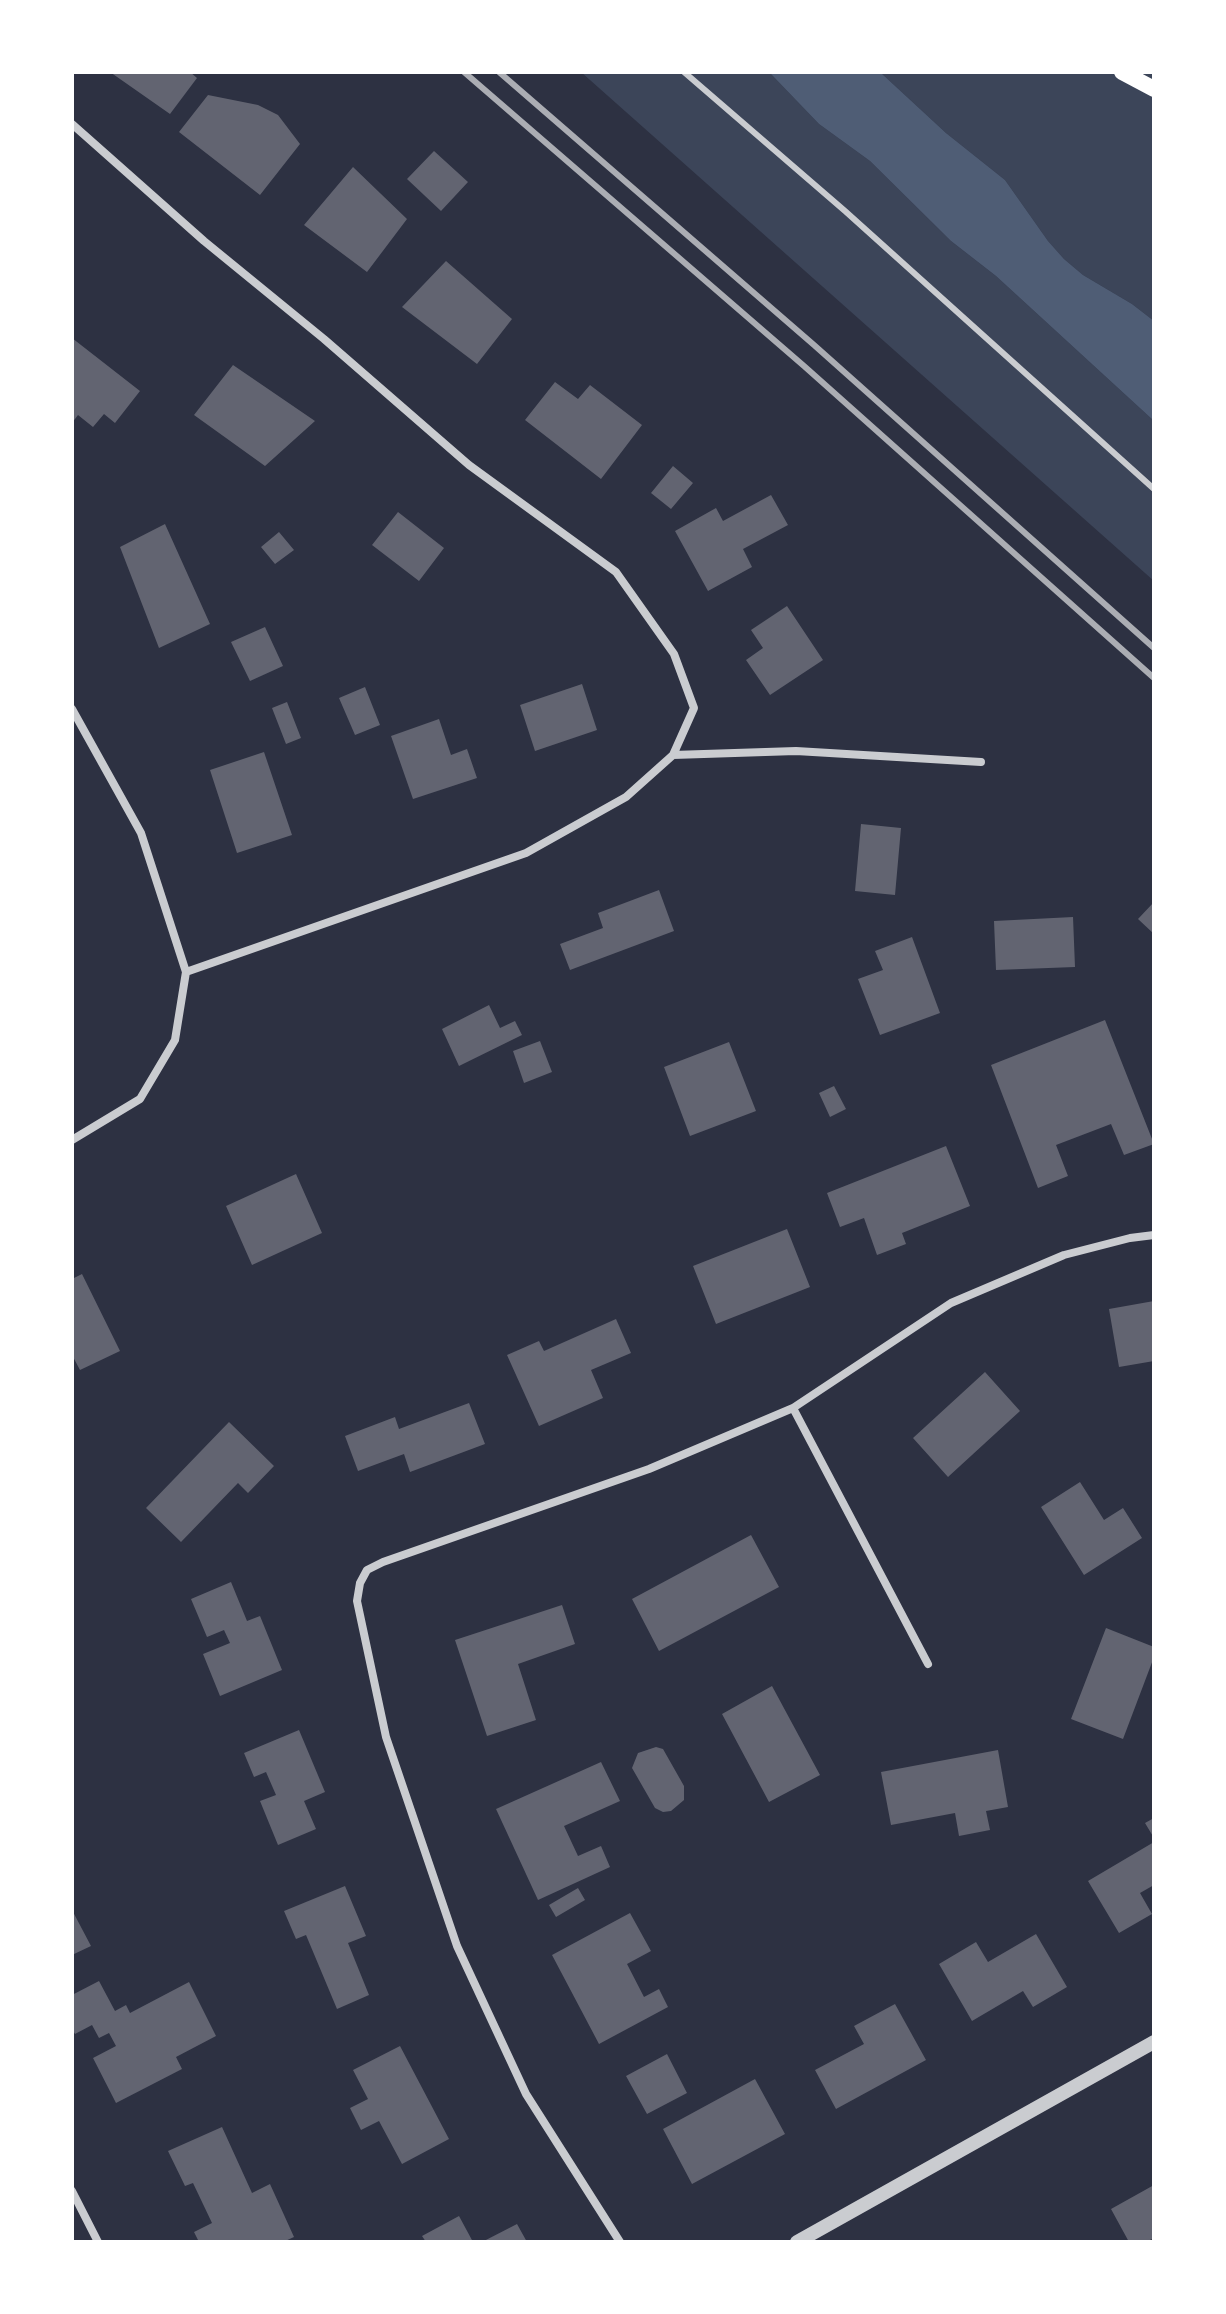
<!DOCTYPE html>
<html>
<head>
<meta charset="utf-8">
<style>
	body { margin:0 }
	#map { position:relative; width:1226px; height:2314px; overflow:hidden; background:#2d3142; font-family:"Noto Serif",serif }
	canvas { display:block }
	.frame { position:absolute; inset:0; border:74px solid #fff; pointer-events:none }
</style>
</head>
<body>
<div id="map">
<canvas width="1226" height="2314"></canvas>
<div class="frame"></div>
</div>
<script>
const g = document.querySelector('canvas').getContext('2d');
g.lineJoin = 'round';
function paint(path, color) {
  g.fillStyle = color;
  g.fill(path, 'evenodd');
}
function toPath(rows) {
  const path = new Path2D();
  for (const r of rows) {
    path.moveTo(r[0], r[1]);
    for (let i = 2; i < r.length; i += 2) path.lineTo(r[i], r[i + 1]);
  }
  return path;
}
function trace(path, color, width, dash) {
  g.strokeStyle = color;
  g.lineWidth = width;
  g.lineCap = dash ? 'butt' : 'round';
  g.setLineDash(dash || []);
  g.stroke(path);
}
paint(toPath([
	[581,72,769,72,819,124,870,161,951,241,996,276,1154,421,1154,581],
	[880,72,1154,72,1154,321,1132,304,1083,275,1064,259,1048,241,1005,180,946,133]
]), '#3c4559');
paint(toPath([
	[769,72,880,72,946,133,1005,180,1048,241,1064,259,1083,275,1132,304,1154,321,1154,421,996,276,951,241,870,161,819,124]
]), '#4f5d75');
paint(toPath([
	[110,72,190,72,197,78,170,114],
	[208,95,258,105,278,115,300,144,260,195,179,132],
	[434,151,468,182,441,211,407,179],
	[353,167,407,219,367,272,304,225],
	[446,261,512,319,477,364,402,307],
	[72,338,140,391,115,423,104,414,93,427,78,415,72,423],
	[233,365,315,421,265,466,194,415],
	[555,382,578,399,590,385,642,425,601,479,525,420],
	[673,466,693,483,671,509,651,493],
	[771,495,788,525,743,549,752,567,708,591,675,531,716,508,723,521],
	[398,512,444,548,419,581,372,545],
	[165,524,210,624,159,648,120,547],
	[279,532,294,550,275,564,261,547],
	[787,606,823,660,770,695,746,660,763,648,751,630],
	[265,627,283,666,250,681,231,642],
	[582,684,597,730,535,751,520,705],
	[365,687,380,725,355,735,339,698],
	[287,702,301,738,286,744,272,708],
	[439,719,451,755,467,749,477,778,413,799,391,736],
	[264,752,292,835,237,853,210,770],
	[861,824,901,828,895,895,855,891],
	[659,890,674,931,570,970,560,944,603,928,598,913],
	[1154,902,1154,934,1138,919],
	[1073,917,1075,967,996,970,994,921],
	[912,937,940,1013,880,1035,858,979,883,970,875,951],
	[489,1005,500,1028,515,1021,522,1035,459,1066,442,1029],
	[1105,1020,1154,1144,1124,1155,1111,1124,1056,1145,1068,1176,1038,1188,991,1065],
	[540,1041,552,1072,524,1083,513,1051],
	[729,1042,756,1111,690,1136,664,1067],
	[834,1086,846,1109,830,1117,819,1093],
	[946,1146,970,1206,902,1233,906,1244,877,1255,864,1218,840,1227,827,1193],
	[296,1174,322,1233,252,1265,226,1206],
	[787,1229,810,1287,716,1324,693,1266],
	[82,1274,120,1351,80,1370,72,1355,72,1279],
	[1154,1301,1154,1361,1119,1367,1109,1309],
	[616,1319,631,1353,591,1370,603,1398,539,1426,507,1355,539,1341,544,1351],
	[985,1372,1020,1411,948,1477,913,1438],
	[469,1403,485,1444,410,1472,404,1454,358,1471,345,1436,395,1417,399,1429],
	[229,1422,274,1466,248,1493,238,1483,181,1542,146,1508],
	[1080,1482,1104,1520,1123,1508,1142,1538,1084,1575,1041,1507],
	[751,1535,779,1587,659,1651,632,1599],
	[231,1582,247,1621,260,1616,282,1670,220,1696,203,1654,230,1643,224,1630,207,1637,191,1599],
	[562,1605,575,1644,518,1664,536,1720,487,1736,455,1640],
	[1106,1628,1154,1647,1154,1657,1123,1739,1071,1719],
	[772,1686,820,1775,769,1802,722,1714],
	[299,1730,325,1792,304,1801,316,1829,278,1845,260,1801,276,1795,266,1772,254,1777,244,1753],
	[656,1747,663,1749,684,1786,684,1800,671,1811,663,1812,655,1808,632,1768,638,1753],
	[998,1750,1008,1807,986,1811,990,1830,959,1836,955,1813,891,1825,881,1772],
	[601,1762,620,1801,564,1826,578,1856,601,1846,610,1867,538,1900,496,1809],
	[1154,1818,1154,1838,1145,1823],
	[1154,1842,1154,1885,1140,1893,1152,1914,1119,1933,1088,1881],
	[345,1886,366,1936,348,1943,369,1995,337,2009,306,1935,296,1939,284,1911],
	[578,1888,585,1900,556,1917,549,1905],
	[72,1910,91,1946,72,1955],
	[630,1913,651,1951,627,1964,644,1997,659,1989,668,2007,599,2044,552,1955],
	[1036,1934,1067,1987,1033,2007,1023,1991,972,2021,939,1964,976,1942,988,1962],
	[99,1981,115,2011,126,2005,130,2013,189,1982,216,2036,176,2057,182,2069,116,2103,93,2058,116,2046,109,2033,99,2038,92,2025,75,2034,72,2029,72,1995],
	[895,2004,926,2060,836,2109,815,2070,864,2044,854,2026],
	[400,2046,449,2139,402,2164,379,2121,361,2130,350,2108,368,2099,353,2070],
	[667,2054,687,2093,647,2114,626,2076],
	[755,2079,785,2134,692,2184,663,2129],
	[222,2127,252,2193,270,2184,294,2237,283,2242,199,2242,194,2232,212,2223,193,2183,185,2186,168,2151],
	[1154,2185,1154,2238,1146,2242,1129,2242,1111,2209],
	[459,2216,473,2242,426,2242,422,2236],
	[517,2224,527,2242,482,2242]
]), '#626471');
trace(toPath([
	[684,72,845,211,1154,489]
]), '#caccd0', 6);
trace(toPath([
	[72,124,204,241,324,339,469,465,616,572,674,654,694,708,673,755],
	[72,709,141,833,186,972,175,1040,140,1099,72,1140],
	[186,972,526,853,626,797,673,755,796,751,981,762],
	[793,1408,928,1664],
	[72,2191,98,2242],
	[620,2242,526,2094,457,1946,386,1737,357,1601,360,1583,367,1570,383,1562,649,1469,793,1408,951,1303,1064,1255,1130,1238,1154,1235]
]), '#caccd0', 8);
trace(toPath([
	[797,2242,1154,2042]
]), '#caccd0', 14);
trace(toPath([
	[1122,72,1154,89]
]), '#fff', 16);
trace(toPath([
	[464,72,804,366,1154,678],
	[499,72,814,345,1154,648]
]), '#abadb3', 6);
</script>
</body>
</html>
